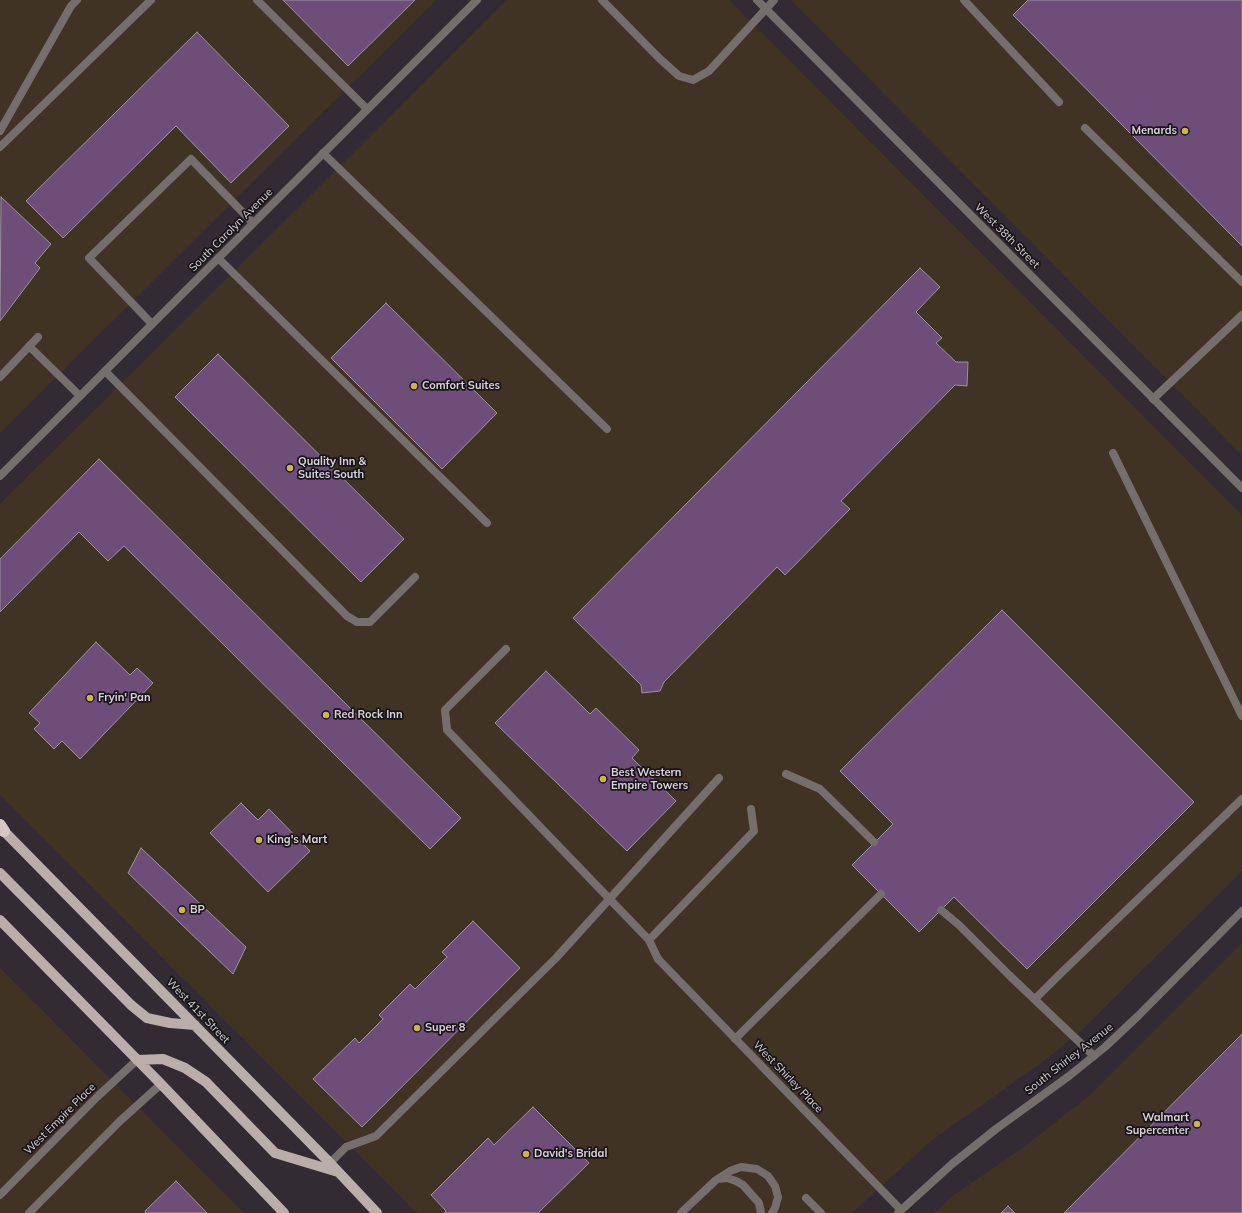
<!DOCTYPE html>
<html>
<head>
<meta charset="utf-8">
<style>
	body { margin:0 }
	canvas { display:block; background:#322b34 }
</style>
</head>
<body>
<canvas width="1242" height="1213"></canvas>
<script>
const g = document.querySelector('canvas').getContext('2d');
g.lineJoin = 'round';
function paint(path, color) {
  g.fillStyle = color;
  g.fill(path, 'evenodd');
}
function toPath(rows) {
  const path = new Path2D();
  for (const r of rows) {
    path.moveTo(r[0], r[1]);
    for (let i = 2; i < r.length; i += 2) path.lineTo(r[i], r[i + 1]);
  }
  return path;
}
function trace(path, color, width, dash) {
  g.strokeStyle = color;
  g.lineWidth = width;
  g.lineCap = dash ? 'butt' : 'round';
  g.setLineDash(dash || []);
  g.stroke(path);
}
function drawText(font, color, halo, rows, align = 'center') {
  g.font = font + ' Mulish,sans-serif';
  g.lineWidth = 3.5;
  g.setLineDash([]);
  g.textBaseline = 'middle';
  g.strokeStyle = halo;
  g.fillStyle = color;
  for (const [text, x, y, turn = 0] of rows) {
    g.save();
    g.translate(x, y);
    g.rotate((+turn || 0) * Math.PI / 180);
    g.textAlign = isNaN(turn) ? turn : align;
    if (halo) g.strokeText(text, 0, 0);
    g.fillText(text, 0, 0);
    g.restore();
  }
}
paint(toPath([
	[0,0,436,0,0,433],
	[507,0,729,0,1242,515,1242,871,1082,1030,1045,1060,931,1141,852,1213,417,1213,0,795,0,504],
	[791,0,1242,0,1242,455],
	[1242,943,1242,1213,934,1213,954,1195,1024,1147,1090,1095],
	[0,968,244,1213,0,1213]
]), '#3f3324');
const building = toPath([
	[283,0,415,0,348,66,283,0],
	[1028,0,1242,0,1242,246,1013,15,1028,0],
	[197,32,289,126,231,183,176,126,63,238,26,201,197,32],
	[1,197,51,244,35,263,40,268,0,321,1,197],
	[920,268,940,287,916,312,942,338,936,343,956,362,968,362,967,386,955,385,841,501,850,509,785,575,777,567,664,682,660,691,642,693,641,685,573,618,920,268],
	[386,303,497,413,442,469,331,358,386,303],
	[218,354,404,539,361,582,175,397,218,354],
	[99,459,461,818,430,849,124,546,108,561,79,532,0,612,0,559,99,459],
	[1002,610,1194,802,1027,969,954,897,919,932,852,865,893,824,840,771,1002,610],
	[96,642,130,675,137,668,153,683,80,759,62,741,54,749,34,729,40,723,29,713,96,642],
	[546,671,590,714,596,708,639,750,632,758,676,801,627,851,495,723,546,671],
	[241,803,258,820,269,809,310,851,268,892,210,833,241,803],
	[141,848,246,947,233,974,128,873,141,848],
	[473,921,520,968,362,1127,313,1079,355,1038,359,1043,383,1019,379,1015,410,984,415,989,447,957,442,952,473,921],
	[1242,1034,1242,1213,1064,1213,1242,1034],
	[533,1107,589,1163,538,1213,444,1213,446,1211,431,1195,488,1138,494,1145,533,1107],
	[176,1181,207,1213,146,1213,145,1211,176,1181],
	[1008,1206,1015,1213,1001,1213,1008,1206]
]);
paint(building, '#6e4d79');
trace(building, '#9a929c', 1);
trace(toPath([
	[257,0,367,109],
	[602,0,659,58,679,76,693,80,709,71,774,0],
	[964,0,1059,102],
	[1085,128,1242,282],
	[0,131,71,6,77,0],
	[0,147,151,0],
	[323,153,607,429],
	[218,258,487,523],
	[152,324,89,258,191,159,253,223],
	[29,346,80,396],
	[105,371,347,616,357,622,370,622,415,577],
	[0,377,38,337],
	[1153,399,1242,315],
	[1113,453,1242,716],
	[506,649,445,710,447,730,649,940,658,959],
	[786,774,820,789,874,842],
	[941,910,959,925,1009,975,1094,1056],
	[649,940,754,831,751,809],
	[1035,999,1057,977,1242,799],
	[735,1039,881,894],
	[330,1163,346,1147,376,1136,556,958,719,778],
	[718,1179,727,1178,736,1181,743,1185,759,1203,761,1213],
	[806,1198,821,1213],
	[681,1213,716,1180,730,1171,741,1167,757,1169,768,1176,775,1186,778,1197,775,1208,772,1213]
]), '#746e6d', 8);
trace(toPath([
	[757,0,1242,488],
	[0,476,477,0],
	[658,959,901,1210],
	[0,1195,97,1097,137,1060],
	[29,1213,120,1121,161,1084]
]), '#746e6d', 8);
trace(toPath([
	[898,1213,952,1164,996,1129,1069,1076,1105,1047,1138,1016,1242,911]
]), '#746e6d', 8);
trace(toPath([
	[0,827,330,1163,377,1213],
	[0,873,131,1005,147,1018,170,1023,195,1025],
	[0,920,161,1084,284,1213],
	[137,1060,163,1059,185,1068,206,1082,275,1153,338,1172]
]), '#baaeab', 10);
trace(toPath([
	[0,825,4,831]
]), '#d5c7c3', 12);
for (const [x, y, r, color] of [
	[1185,131,4,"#cfb837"],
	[414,386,4,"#cfb837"],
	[290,468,4,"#cfb837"],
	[90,698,4,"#cfb837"],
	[326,715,4,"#cfb837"],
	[603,779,4,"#cfb837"],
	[259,840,4,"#cfb837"],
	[182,910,4,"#cfb837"],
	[417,1028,4,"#cfb837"],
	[1197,1124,4,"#cfb837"],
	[526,1154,4,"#cfb837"]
]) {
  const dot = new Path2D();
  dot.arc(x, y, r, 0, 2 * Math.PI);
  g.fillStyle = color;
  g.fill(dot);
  trace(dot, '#181519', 1.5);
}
drawText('bold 11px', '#d6d2d7', '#181519', [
	["Menards",1177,131,"right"],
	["Comfort Suites",422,386],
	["Quality Inn &",298,462],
	["Suites South",298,475],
	["Fryin' Pan",98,698],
	["Red Rock Inn",334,715],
	["Best Western",611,773],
	["Empire Towers",611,786],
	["King's Mart",267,840],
	["BP",190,910],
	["Super 8",425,1028],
	["Walmart",1189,1118,"right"],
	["Supercenter",1189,1131,"right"],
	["David's Bridal",534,1154]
], 'left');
drawText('11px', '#d6d2d7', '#181519', [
	["South Carolyn Avenue",231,230,-45],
	["West 38th Street",1007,236,45],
	["West 41st Street",198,1011,46],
	["South Shirley Avenue",1069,1059,-38],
	["West Shirley Place",788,1077,46],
	["West Empire Place",60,1119,-45]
]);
</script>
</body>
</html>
